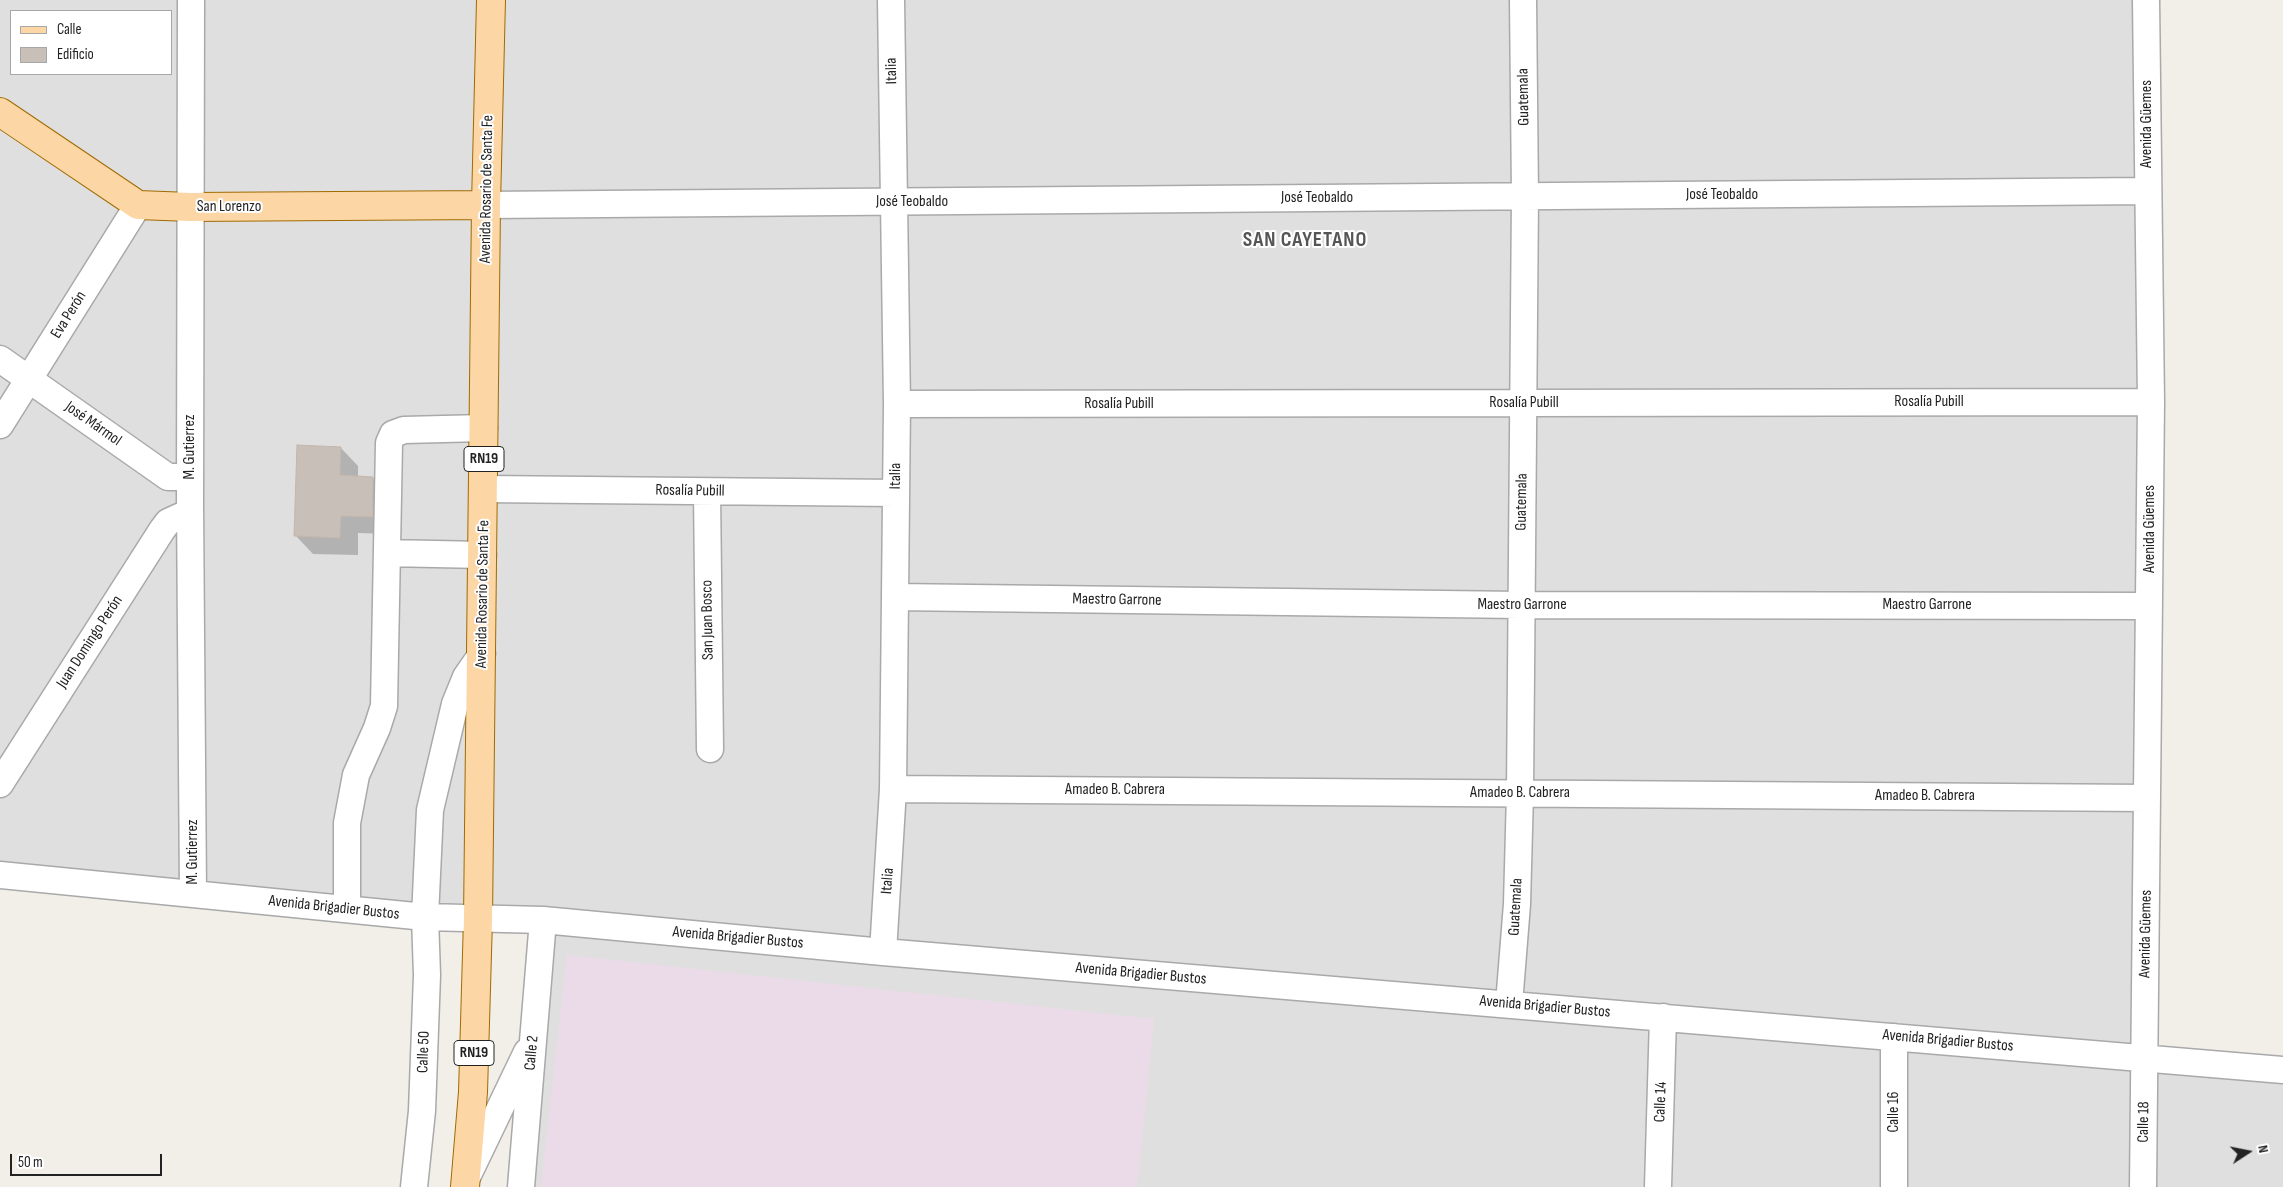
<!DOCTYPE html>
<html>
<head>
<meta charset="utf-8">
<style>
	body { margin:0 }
	#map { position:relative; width:2283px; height:1187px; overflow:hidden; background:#f2efe9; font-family:"Sofia Sans Condensed",sans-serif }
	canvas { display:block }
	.legend { position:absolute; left:10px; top:10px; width:162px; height:65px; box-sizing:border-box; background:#fff; border:1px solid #a7a7a7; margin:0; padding:6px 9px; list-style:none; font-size:15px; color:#222 }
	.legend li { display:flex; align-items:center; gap:10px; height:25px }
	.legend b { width:25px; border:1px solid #a7a7a7 }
	.north { position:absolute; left:2223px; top:1127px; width:50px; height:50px; -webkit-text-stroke:4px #fff; paint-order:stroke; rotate:79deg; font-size:14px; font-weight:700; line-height:20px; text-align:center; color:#222 }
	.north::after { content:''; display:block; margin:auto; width:18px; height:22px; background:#222; clip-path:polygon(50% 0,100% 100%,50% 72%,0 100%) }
	.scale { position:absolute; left:10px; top:1154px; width:152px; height:22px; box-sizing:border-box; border:2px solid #222; border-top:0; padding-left:6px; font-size:15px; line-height:18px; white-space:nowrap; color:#222; -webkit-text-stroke:4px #fff; paint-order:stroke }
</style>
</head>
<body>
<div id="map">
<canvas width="2283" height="1187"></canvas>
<ul class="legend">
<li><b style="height:6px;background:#fcd6a4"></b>Calle</li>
<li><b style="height:14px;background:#c7bfb8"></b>Edificio</li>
</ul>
<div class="north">N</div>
<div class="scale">50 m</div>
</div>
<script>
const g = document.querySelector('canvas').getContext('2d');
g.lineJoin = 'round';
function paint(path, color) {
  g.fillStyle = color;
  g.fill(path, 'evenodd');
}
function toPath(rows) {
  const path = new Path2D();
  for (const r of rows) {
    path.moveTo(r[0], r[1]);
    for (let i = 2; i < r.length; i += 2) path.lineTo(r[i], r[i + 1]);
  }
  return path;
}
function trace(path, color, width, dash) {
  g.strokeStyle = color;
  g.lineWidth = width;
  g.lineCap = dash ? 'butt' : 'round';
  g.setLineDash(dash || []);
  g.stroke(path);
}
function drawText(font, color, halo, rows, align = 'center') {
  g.font = font + ' "Sofia Sans Condensed",sans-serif';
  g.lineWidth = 4;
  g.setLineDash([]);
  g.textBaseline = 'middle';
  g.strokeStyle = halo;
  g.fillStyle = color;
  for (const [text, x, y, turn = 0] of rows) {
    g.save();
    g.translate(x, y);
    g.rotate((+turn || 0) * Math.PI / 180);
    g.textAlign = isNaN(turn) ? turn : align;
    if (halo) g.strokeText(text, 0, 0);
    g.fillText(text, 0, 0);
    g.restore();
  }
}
paint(toPath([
	[0,0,2146,0,2145,1058,2283,1070,2283,1187,521,1187,543,920,0,875],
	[11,11,171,11,171,74,11,74]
]), '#e0dfdf');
paint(toPath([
	[567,955,1154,1019,1137,1187,541,1187]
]), '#ebdbe8');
paint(toPath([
	[341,448,358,466,358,477,373,478,391,496,390,534,358,533,358,555,313,554,296,536]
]), '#0003');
const building = toPath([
	[297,445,341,447,340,475,373,477,373,517,341,516,340,538,294,536,297,445]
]);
paint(building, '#c7bfb8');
trace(building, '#c4b6ab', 1);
const minor = toPath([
	[191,0,190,504,193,894],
	[486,205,2147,191],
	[0,359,168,477,190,477],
	[897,404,2151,402],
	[0,425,138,205],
	[484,489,896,493],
	[707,492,710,749],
	[387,553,483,555],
	[895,597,1520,605,2149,606],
	[0,784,162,530,168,522,190,512],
	[893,789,2147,798],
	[0,875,425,917,543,920,883,952,2283,1070],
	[347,909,347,823,356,775,377,728,384,706,389,443,393,434,404,430,484,428],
	[883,952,893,789,897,404,891,0],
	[1509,1004,1517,904,1520,793,1525,196,1523,0],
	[467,1177,527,1052],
	[414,1187,422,1111,427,975,425,917,430,810,455,704,466,677,482,654],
	[521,1187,543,920],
	[1658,1187,1663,1017],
	[1894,1187,1894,1037],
	[2143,1187,2151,402,2146,0]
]);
const major = toPath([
	[0,112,138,205,190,207,486,205],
	[465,1187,473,1092,478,919,486,205,491,0]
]);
trace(minor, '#a9a9a9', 29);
trace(major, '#a06b00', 30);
trace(minor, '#fff', 26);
trace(major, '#fcd6a4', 28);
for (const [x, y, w] of [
	[484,459,40],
	[474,1053,40]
]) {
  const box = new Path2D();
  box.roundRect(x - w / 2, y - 12.5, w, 25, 4);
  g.fillStyle = '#fff';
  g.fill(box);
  trace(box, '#222', 1);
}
drawText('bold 15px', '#222', null, [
	["RN19",484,459],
	["RN19",474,1053]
]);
drawText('16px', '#222', '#fff', [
	["Italia",892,71,-91],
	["Guatemala",1524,97,-91],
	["Avenida Güemes",2147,124,-90],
	["Avenida Rosario de Santa Fe",487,189,-89],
	["José Teobaldo",1722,195],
	["José Teobaldo",1317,198],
	["José Teobaldo",912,202],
	["San Lorenzo",229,207],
	["Eva Perón",69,315,-58],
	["Rosalía Pubill",1929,402],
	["Rosalía Pubill",1524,403],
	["Rosalía Pubill",1119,404],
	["José Mármol",93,424,35],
	["M. Gutierrez",190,447,-90],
	["Italia",896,476,-89],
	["Rosalía Pubill",690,491,1],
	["Guatemala",1522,502,-89],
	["Avenida Güemes",2150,529,-90],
	["Avenida Rosario de Santa Fe",483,594,-89],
	["Maestro Garrone",1117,600,1],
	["Maestro Garrone",1522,605],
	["Maestro Garrone",1927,605],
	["San Juan Bosco",708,620,-91],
	["Juan Domingo Perón",90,642,-57],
	["Amadeo B. Cabrera",1115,790],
	["Amadeo B. Cabrera",1520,793],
	["Amadeo B. Cabrera",1925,796],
	["M. Gutierrez",193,852,-90],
	["Italia",888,881,-86],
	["Guatemala",1516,907,-87],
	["Avenida Brigadier Bustos",334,908,6],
	["Avenida Güemes",2146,934,-89],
	["Avenida Brigadier Bustos",738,938,5],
	["Avenida Brigadier Bustos",1141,974,5],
	["Avenida Brigadier Bustos",1545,1007,5],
	["Avenida Brigadier Bustos",1948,1041,5],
	["Calle 50",424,1052,-88],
	["Calle 2",532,1053,-85],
	["Calle 14",1661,1102,-88],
	["Calle 16",1894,1112,-90],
	["Calle 18",2144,1122,-89]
]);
g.letterSpacing = '1px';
drawText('bold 21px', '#555', '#fff', [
	["SAN CAYETANO",1305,241]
]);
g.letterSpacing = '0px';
</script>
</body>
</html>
